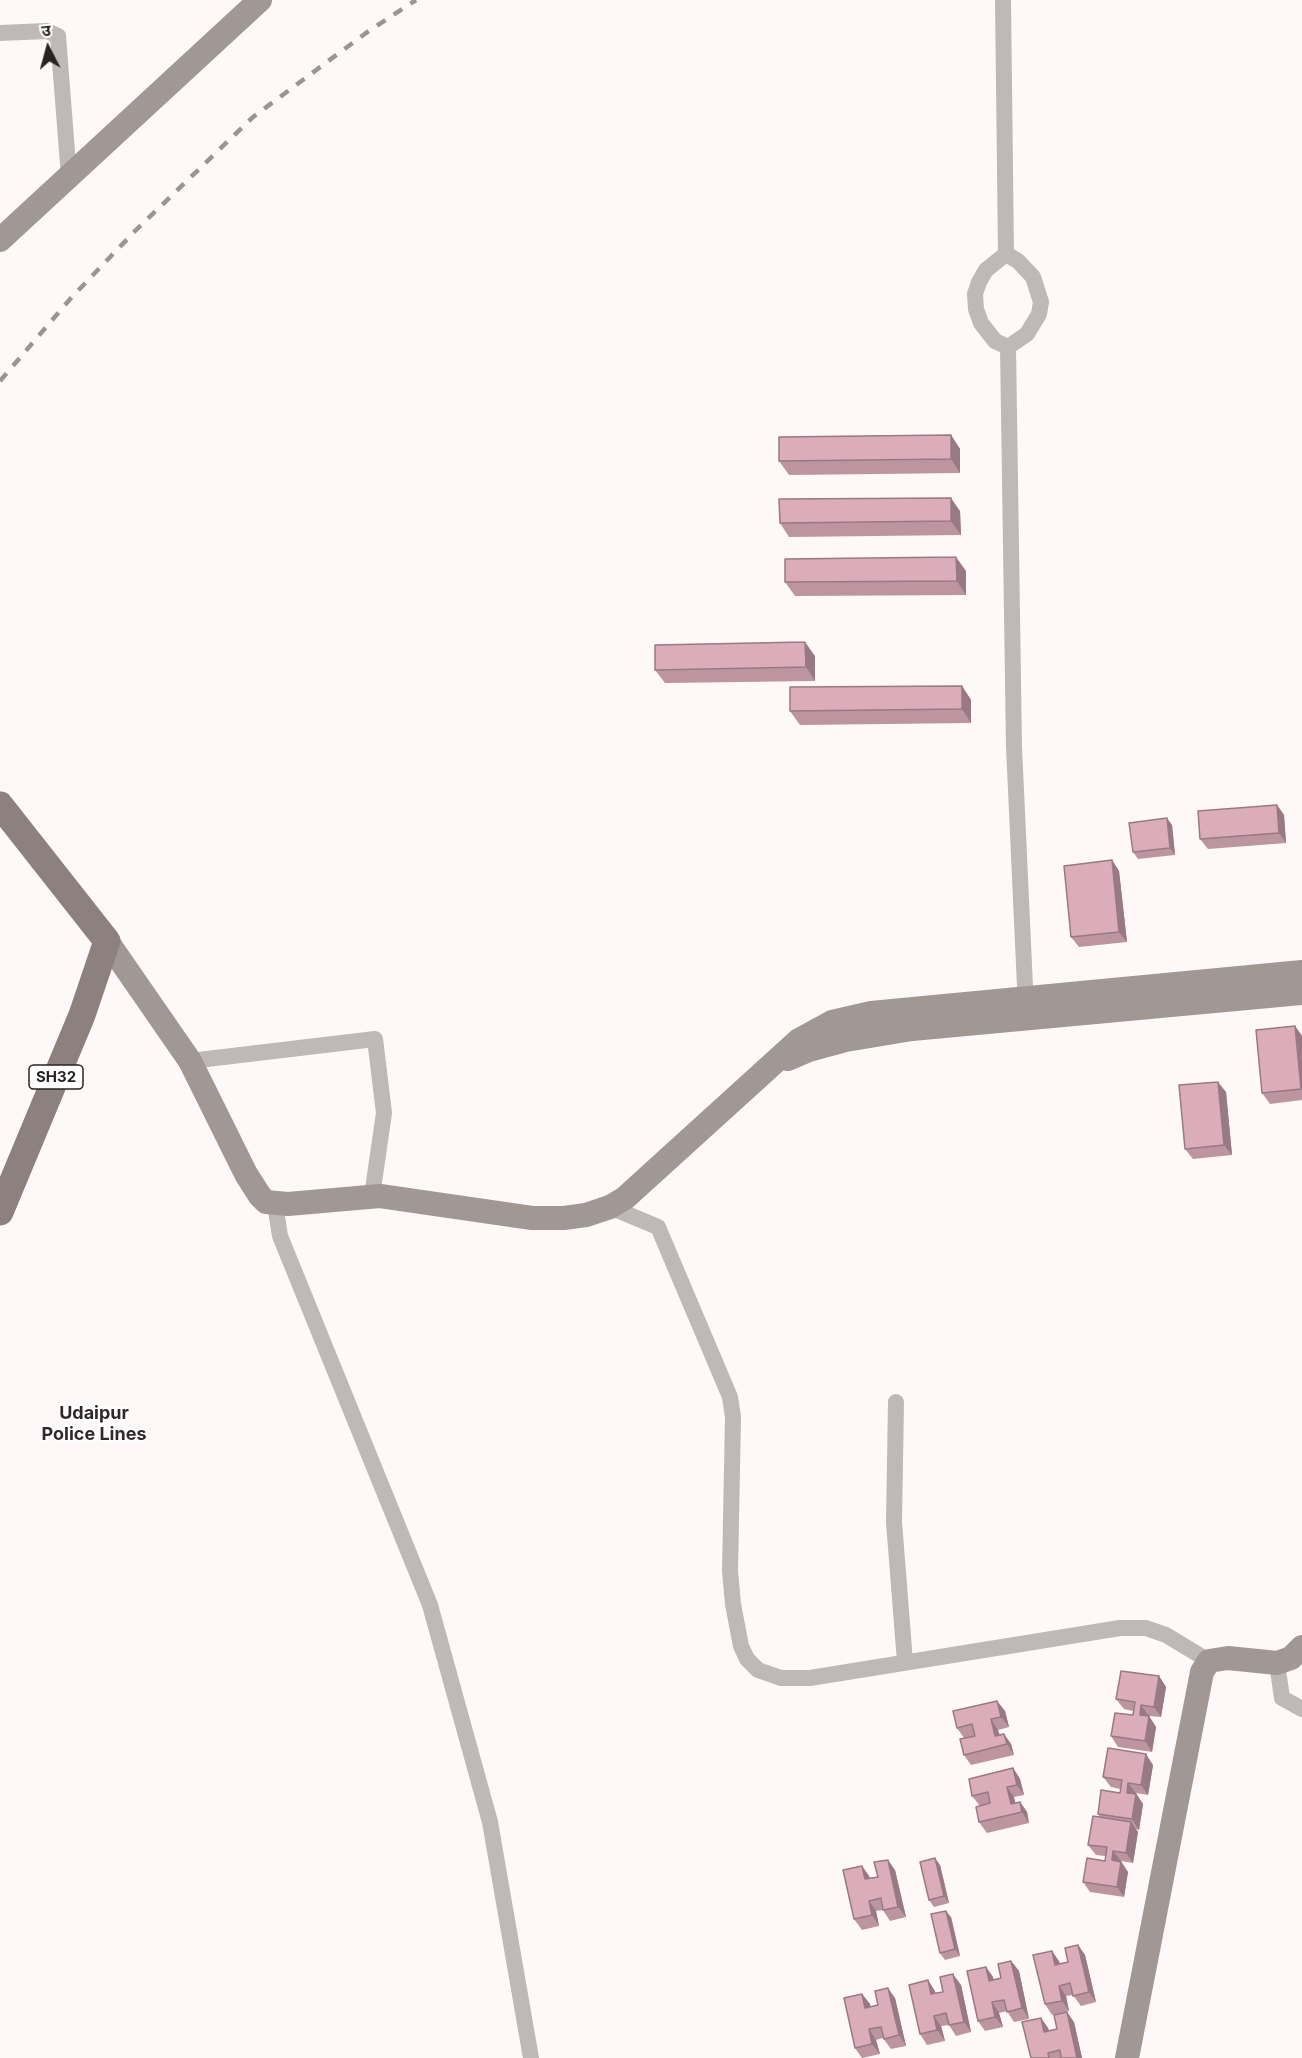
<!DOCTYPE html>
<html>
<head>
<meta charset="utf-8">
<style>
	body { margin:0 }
	#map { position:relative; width:1302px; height:2058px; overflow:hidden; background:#fef8f8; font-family:Inter,"Noto Sans Devanagari",sans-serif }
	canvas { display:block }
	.north { position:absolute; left:18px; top:18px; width:60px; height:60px; -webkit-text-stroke:4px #fff; paint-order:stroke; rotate:354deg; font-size:16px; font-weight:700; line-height:24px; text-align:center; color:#282323 }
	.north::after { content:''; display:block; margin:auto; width:21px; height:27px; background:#282323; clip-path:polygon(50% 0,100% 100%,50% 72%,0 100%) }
</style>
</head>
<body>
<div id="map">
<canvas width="1302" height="2058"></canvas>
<div class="north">उ</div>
</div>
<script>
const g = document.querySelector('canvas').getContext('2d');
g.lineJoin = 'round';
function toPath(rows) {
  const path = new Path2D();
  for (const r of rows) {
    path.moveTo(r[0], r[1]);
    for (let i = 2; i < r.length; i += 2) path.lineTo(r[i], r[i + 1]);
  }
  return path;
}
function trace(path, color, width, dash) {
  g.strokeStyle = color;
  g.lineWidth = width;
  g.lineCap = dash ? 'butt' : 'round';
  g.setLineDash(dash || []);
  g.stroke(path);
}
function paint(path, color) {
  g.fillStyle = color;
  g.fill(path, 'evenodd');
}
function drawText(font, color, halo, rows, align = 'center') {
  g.font = font + ' Inter,sans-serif';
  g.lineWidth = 4.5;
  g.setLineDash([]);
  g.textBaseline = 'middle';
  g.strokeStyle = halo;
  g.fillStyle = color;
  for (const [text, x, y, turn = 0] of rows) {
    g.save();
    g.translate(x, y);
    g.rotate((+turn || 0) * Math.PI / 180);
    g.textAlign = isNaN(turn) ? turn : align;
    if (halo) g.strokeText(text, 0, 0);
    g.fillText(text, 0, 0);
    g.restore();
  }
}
trace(toPath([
	[1003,0,1006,254,986,270,979,282,975,294,976,309,981,323,995,341,1008,347],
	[0,33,47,31,58,36,69,177],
	[1006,254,1018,261,1033,277,1041,302,1039,314,1027,334,1008,347,1014,747,1026,1008],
	[190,1061,375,1039,384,1113,372,1196],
	[275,1204,280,1236,430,1605,490,1822,531,2058],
	[610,1207,658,1227,730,1397,733,1417,730,1571,733,1604,741,1646,747,1659,758,1670,781,1678,810,1678,1120,1628,1146,1628,1166,1635,1209,1661],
	[896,1402,894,1522,905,1662],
	[1277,1663,1282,1698,1302,1709]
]), '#beb8b7', 16);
trace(toPath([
	[0,240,260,0],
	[107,941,190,1061,246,1174,260,1196,266,1202,288,1204,380,1196,532,1218,564,1218,586,1215,610,1207,625,1198,799,1040,832,1022,871,1013,1302,972],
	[788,1059,809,1050,846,1040,912,1029,1302,993],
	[1127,2058,1202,1672,1209,1661,1228,1658,1277,1663,1291,1658,1302,1647]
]), '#a19896', 24);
trace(toPath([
	[0,805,107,941,82,1015,0,1212]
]), '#8c817f', 27);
trace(toPath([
	[0,381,71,298,135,231,253,117,366,33,416,0]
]), '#9a9494', 4.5, [10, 10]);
paint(toPath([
	[951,435,960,449,960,473,789,475,779,461],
	[960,511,961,535,789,537,780,523],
	[966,571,966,595,795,596,785,582],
	[815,656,815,681,665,683,655,670],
	[962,686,971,700,971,723,800,725,790,711],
	[1277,805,1284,815,1286,843,1208,849,1200,839],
	[1172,825,1175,855,1138,859,1133,852],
	[1112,860,1119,871,1127,942,1079,947,1071,937],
	[1295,1026,1302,1036,1302,1100,1270,1104,1262,1093],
	[1226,1092,1232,1155,1193,1159,1185,1149],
	[1159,1676,1166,1687,1161,1717,1149,1716,1156,1727,1152,1752,1118,1747,1111,1736,1133,1715,1133,1711,1124,1709,1116,1699],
	[997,1701,1005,1711,1009,1727,998,1730,1000,1735,1004,1734,1011,1744,1014,1755,971,1765,964,1755,964,1738,957,1728],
	[1153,1765,1148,1795,1136,1793,1143,1804,1139,1830,1136,1829,1138,1832,1133,1863,1121,1861,1128,1872,1124,1897,1090,1892,1083,1882,1105,1861,1105,1856,1096,1855,1088,1845,1100,1817,1098,1814,1120,1793,1120,1789,1111,1787,1103,1777],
	[1013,1768,1020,1779,1024,1795,1014,1797,1015,1803,1020,1802,1027,1812,1029,1823,987,1833,979,1822,980,1806,972,1796],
	[940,1865,949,1903,934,1907,929,1900],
	[862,1866,869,1876,870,1878,878,1877,895,1870,906,1917,890,1921,883,1910,876,1911,879,1926,862,1930,854,1919],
	[951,1917,960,1956,945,1960,940,1953],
	[1078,1945,1085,1955,1096,2002,1081,2006,1073,1995,1066,1996,1069,2011,1052,2015,1045,2004,1059,1961,1060,1964,1068,1962],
	[1011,1961,1019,1971,1029,2019,1014,2022,1007,2011,999,2013,1003,2027,985,2031,978,2021,986,1967,993,1977,993,1980,1001,1978],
	[961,1985,971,2032,956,2036,949,2025,941,2026,945,2041,927,2045,920,2034,935,1991,935,1993,943,1992],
	[862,1994,870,2004,870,2007,878,2005,895,1998,906,2046,891,2049,883,2038,876,2040,880,2054,862,2058,855,2048],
	[1041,2018,1048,2028,1049,2031,1057,2029,1074,2022,1082,2058,1031,2058]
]), '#bc95a1');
paint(toPath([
	[951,435,960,449,960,473,951,459],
	[951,498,960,511,961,535,951,521],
	[956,557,966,571,966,595,957,581],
	[805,642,815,656,815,681,806,667],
	[962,686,971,700,971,723,962,709],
	[1277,805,1284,815,1286,843,1279,833],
	[1167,818,1172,825,1175,855,1170,848],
	[1112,860,1119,871,1127,942,1119,932],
	[1295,1026,1302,1036,1302,1090,1301,1089],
	[1218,1082,1226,1092,1232,1155,1224,1145],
	[1159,1676,1166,1687,1161,1717,1154,1707],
	[997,1701,1005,1711,1009,1727,1001,1717],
	[1141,1705,1149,1716,1147,1725,1140,1715],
	[1149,1716,1156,1727,1152,1752,1145,1741],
	[991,1719,998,1730,1002,1746,995,1736],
	[1004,1734,1011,1744,1014,1755,1007,1744],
	[1146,1754,1153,1765,1148,1795,1141,1785],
	[1013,1768,1020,1779,1024,1795,1017,1785],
	[1128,1783,1136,1793,1134,1803,1127,1793],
	[1007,1787,1014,1797,1018,1814,1011,1804],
	[1136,1794,1143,1804,1139,1830,1132,1819],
	[1020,1802,1027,1812,1029,1823,1022,1812],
	[1131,1822,1138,1832,1133,1863,1126,1853],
	[1113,1851,1121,1861,1119,1871,1112,1860],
	[935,1858,940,1865,949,1903,944,1896],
	[888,1860,895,1870,906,1917,898,1907],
	[1121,1862,1128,1872,1124,1897,1117,1887],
	[862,1866,869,1876,872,1890,865,1879],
	[869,1901,876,1911,879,1926,872,1915],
	[946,1911,951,1917,960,1956,955,1949],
	[1078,1945,1085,1955,1096,2002,1089,1992],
	[1052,1951,1059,1961,1062,1975,1055,1965],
	[1011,1961,1019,1971,1029,2019,1022,2008],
	[986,1967,993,1977,996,1991,989,1981],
	[953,1974,961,1985,971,2032,964,2022],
	[928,1980,935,1991,938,2005,931,1994],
	[1059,1986,1066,1996,1069,2011,1062,2001],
	[888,1988,895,1998,906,2046,899,2035],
	[862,1994,870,2004,873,2018,865,2008],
	[992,2002,999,2013,1003,2027,995,2017],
	[1067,2012,1074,2022,1082,2058,1077,2058],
	[934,2016,941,2026,945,2041,937,2030],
	[1041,2018,1048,2028,1052,2042,1044,2032],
	[869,2029,876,2040,880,2054,872,2044]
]), '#997983');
const building = toPath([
	[951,435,951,459,779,461,779,437,951,435],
	[951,498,951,521,780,523,779,499,951,498],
	[956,557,957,581,785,582,785,559,956,557],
	[805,642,806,667,655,670,655,645,805,642],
	[962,686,962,709,790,711,790,687,962,686],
	[1277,805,1279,833,1200,839,1198,811,1277,805],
	[1167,818,1170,848,1133,852,1129,823,1167,818],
	[1112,860,1119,932,1071,937,1064,866,1112,860],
	[1295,1026,1301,1089,1262,1093,1256,1030,1295,1026],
	[1218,1082,1224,1145,1185,1149,1179,1085,1218,1082],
	[1121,1671,1159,1676,1154,1707,1141,1705,1140,1715,1149,1716,1145,1741,1111,1736,1115,1713,1133,1715,1135,1702,1116,1699,1121,1671],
	[997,1701,1001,1717,991,1719,995,1736,1004,1734,1007,1744,964,1755,960,1739,975,1736,972,1724,957,1728,953,1711,997,1701],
	[1108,1748,1146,1754,1141,1785,1128,1783,1127,1793,1136,1794,1132,1819,1098,1814,1101,1790,1120,1793,1122,1780,1103,1777,1108,1748],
	[1013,1768,1017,1785,1007,1787,1011,1804,1020,1802,1022,1812,979,1822,976,1807,990,1803,988,1792,972,1796,969,1779,1013,1768],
	[1093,1816,1131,1822,1126,1853,1113,1851,1112,1860,1121,1862,1117,1887,1083,1882,1087,1858,1105,1861,1107,1847,1088,1845,1093,1816],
	[935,1858,944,1896,929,1900,920,1862,935,1858],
	[888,1860,898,1907,883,1910,881,1898,869,1901,872,1915,854,1919,843,1870,862,1866,865,1879,878,1877,874,1862,888,1860],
	[946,1911,955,1949,940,1953,931,1914,946,1911],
	[1078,1945,1089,1992,1073,1996,1070,1983,1059,1986,1062,2001,1045,2004,1033,1955,1052,1951,1055,1965,1068,1962,1065,1948,1078,1945],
	[1011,1961,1022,2008,1007,2012,1004,2000,992,2002,995,2017,978,2021,967,1971,986,1967,989,1981,1001,1978,998,1964,1011,1961],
	[953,1974,964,2022,949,2025,946,2013,934,2016,937,2030,920,2034,909,1985,928,1980,931,1994,943,1992,940,1977,953,1974],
	[888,1988,899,2035,884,2039,881,2027,869,2029,872,2044,855,2048,844,1998,862,1994,865,2008,878,2005,875,1991,888,1988],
	[1067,2012,1077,2058,1061,2058,1060,2050,1048,2053,1049,2058,1031,2058,1022,2022,1041,2018,1044,2032,1057,2029,1054,2015,1067,2012]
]);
paint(building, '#dbadbb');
trace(building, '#997983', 1.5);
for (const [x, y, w] of [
	[56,1077,54]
]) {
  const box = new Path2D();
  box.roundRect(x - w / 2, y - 12, w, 24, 4.5);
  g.fillStyle = '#fff';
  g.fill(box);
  trace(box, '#282323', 1.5);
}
drawText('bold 15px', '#282323', null, [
	["SH32",56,1077]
]);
drawText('bold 18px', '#332829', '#fff', [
	["Udaipur",94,1414],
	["Police Lines",94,1435]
]);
</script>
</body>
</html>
